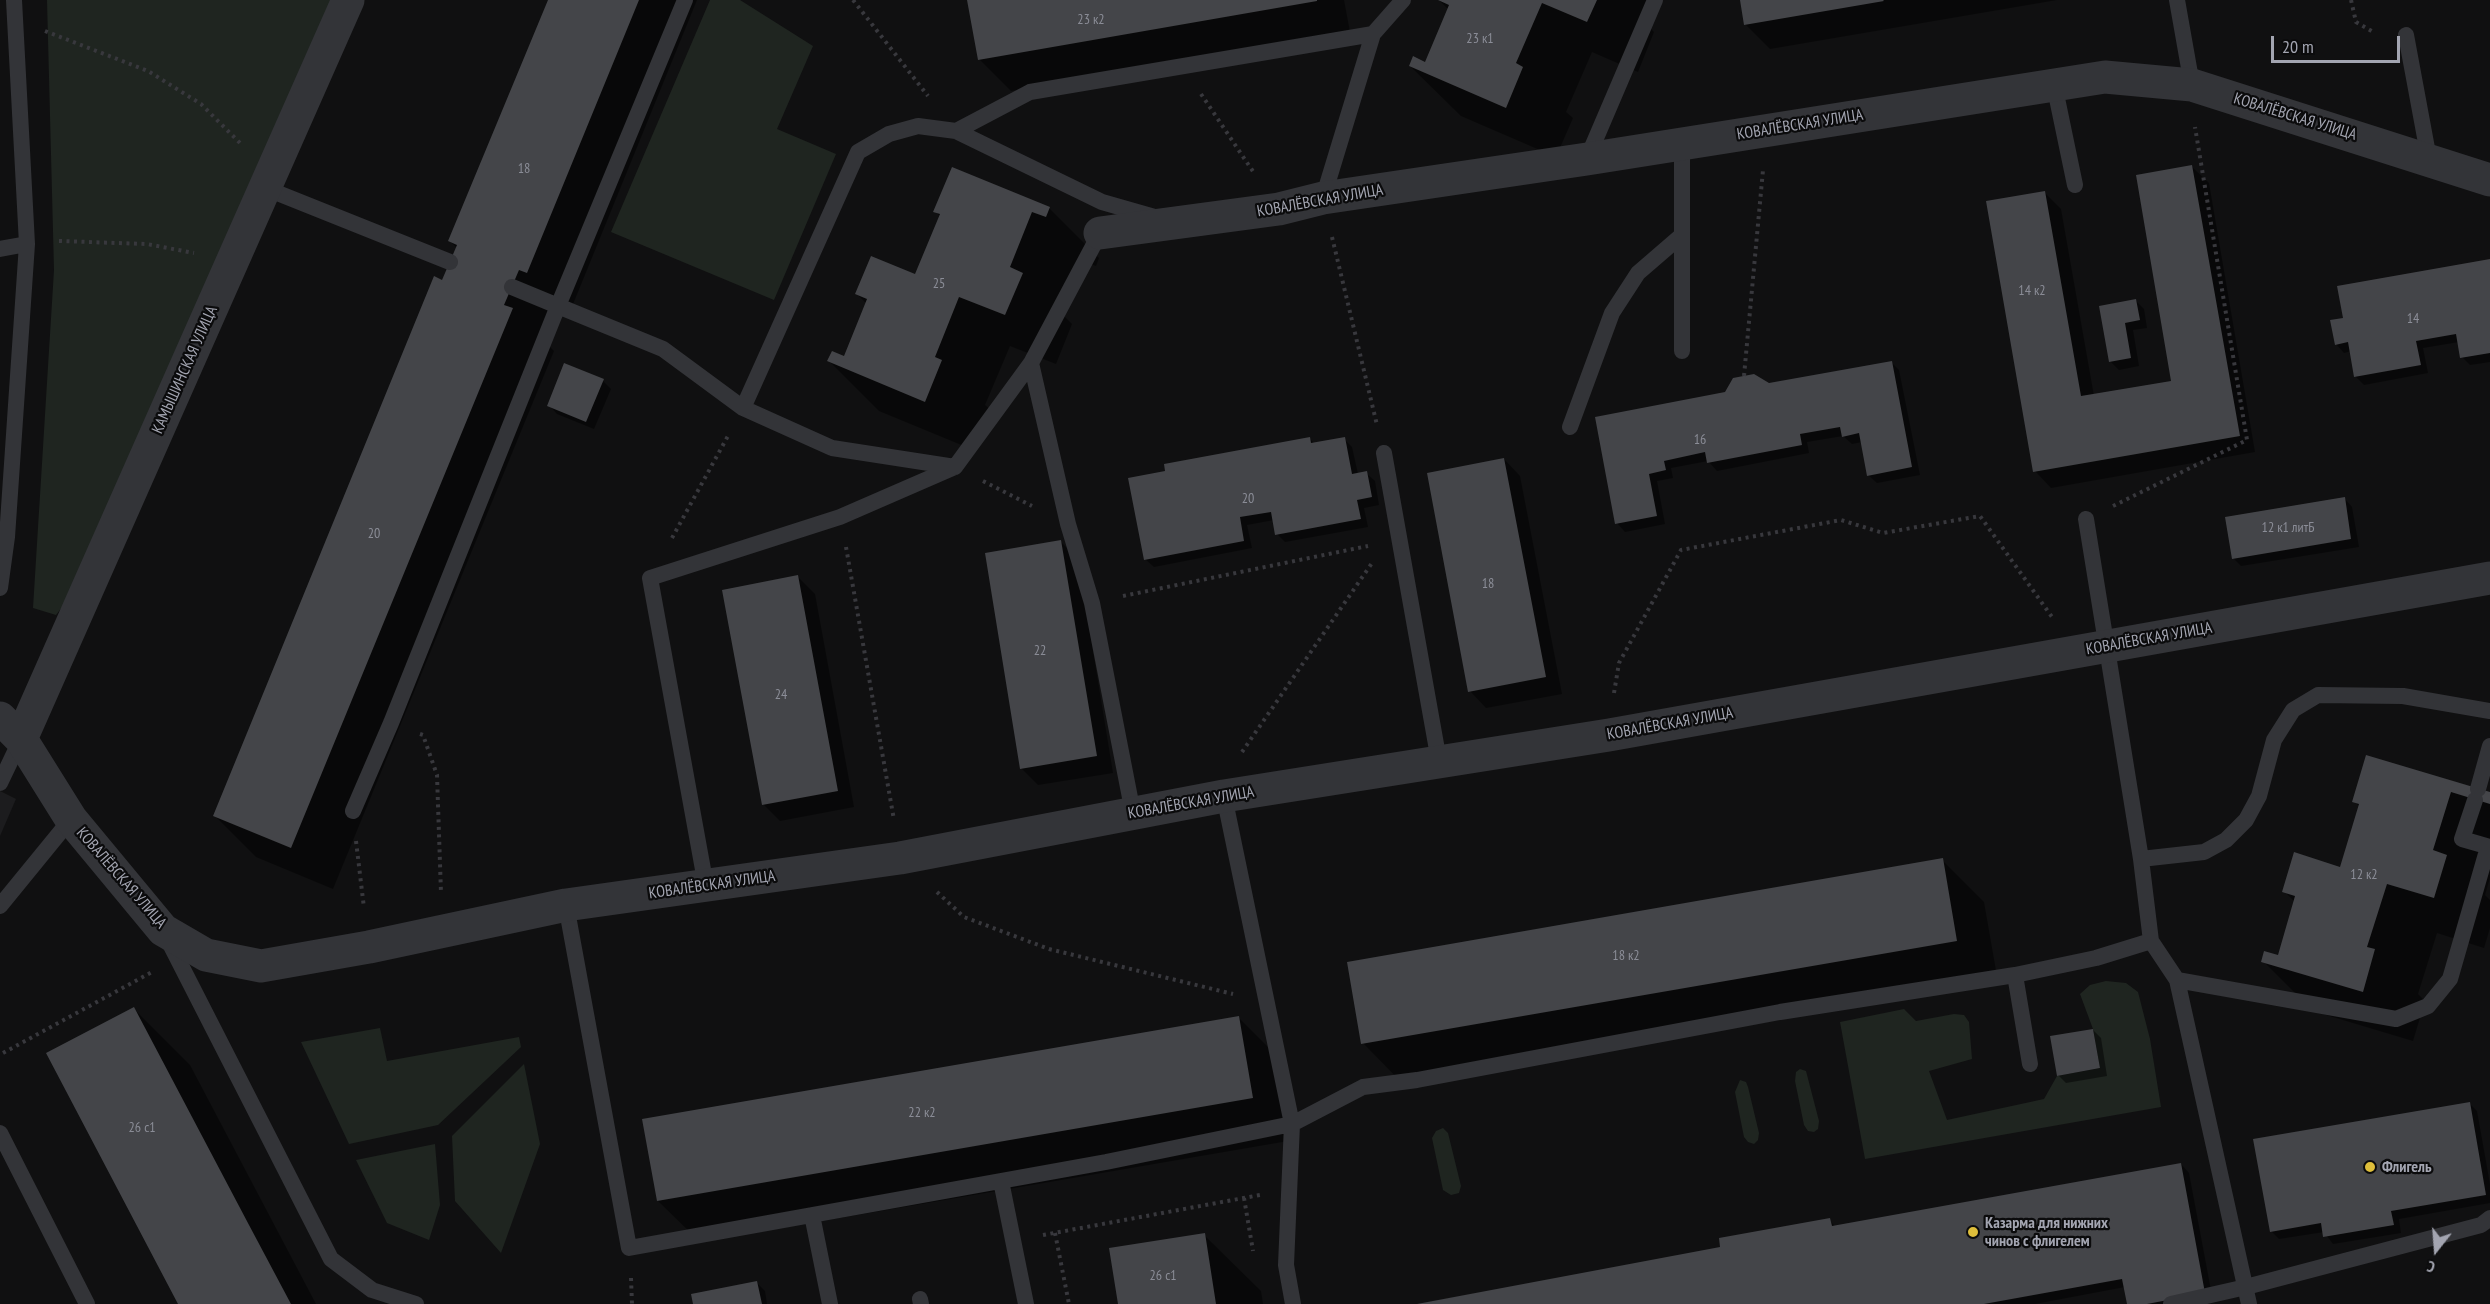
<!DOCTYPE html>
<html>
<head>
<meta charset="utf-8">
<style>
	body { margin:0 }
	#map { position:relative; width:2490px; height:1304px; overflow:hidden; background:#101011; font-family:"PT Sans Narrow",sans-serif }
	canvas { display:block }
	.north { position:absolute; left:2406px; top:1220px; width:60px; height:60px; -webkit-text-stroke:4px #0b0b0c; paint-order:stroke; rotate:197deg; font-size:16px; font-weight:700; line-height:24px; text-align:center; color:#a3a5b1 }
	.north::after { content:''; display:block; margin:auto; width:21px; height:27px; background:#a3a5b1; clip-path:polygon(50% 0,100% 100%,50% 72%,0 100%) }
	.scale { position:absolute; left:2271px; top:36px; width:129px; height:27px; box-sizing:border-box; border:3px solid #a3a5b1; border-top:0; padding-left:8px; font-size:18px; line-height:21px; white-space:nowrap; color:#a3a5b1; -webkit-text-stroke:4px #0b0b0c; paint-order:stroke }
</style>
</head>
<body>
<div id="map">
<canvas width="2490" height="1304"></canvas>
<div class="north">С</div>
<div class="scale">20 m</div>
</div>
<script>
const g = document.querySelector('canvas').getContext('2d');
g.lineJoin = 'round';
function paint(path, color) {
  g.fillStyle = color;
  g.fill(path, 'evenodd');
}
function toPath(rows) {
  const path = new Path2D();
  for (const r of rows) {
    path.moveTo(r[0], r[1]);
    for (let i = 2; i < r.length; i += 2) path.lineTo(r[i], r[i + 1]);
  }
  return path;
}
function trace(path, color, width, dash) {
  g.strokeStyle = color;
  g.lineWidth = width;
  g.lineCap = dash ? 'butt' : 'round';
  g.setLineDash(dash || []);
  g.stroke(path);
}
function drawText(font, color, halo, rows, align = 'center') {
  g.font = font + ' "PT Sans Narrow",sans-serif';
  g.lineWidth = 4.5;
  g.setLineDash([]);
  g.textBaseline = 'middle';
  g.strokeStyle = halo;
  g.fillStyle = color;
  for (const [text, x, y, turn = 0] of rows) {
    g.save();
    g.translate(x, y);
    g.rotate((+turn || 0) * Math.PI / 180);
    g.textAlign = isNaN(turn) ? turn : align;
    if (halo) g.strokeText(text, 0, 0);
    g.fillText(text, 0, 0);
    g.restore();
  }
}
paint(toPath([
	[0,791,16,799,0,836]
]), '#1c1c1e');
paint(toPath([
	[47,0,332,0,79,585,56,615,33,608,54,270],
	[710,0,740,0,813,46,777,129,836,154,774,300,611,232],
	[2106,981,2126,983,2138,992,2150,1039,2161,1107,1865,1159,1840,1022,1904,1009,1916,1021,1954,1014,1964,1015,1969,1022,1972,1059,1929,1071,1947,1120,2044,1099,2057,1076,2100,1068,2093,1029,2080,994,2090,985],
	[380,1028,387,1061,519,1037,521,1047,438,1125,349,1144,301,1042],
	[524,1064,540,1144,501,1253,455,1201,452,1136],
	[1800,1069,1806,1071,1819,1121,1818,1129,1814,1132,1808,1131,1804,1125,1795,1081,1796,1072],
	[1740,1080,1746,1082,1748,1087,1759,1133,1758,1140,1754,1144,1748,1142,1744,1137,1735,1092],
	[1443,1128,1448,1133,1461,1186,1459,1193,1451,1195,1443,1190,1432,1138,1436,1131],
	[435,1144,440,1205,429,1240,387,1223,356,1160]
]), '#1f2520');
paint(toPath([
	[549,0,697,0,569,314,561,310,547,344,554,351,333,889,256,857,215,816,457,248,450,241],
	[969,0,1344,0,1350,32,1011,91,979,59],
	[1439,0,1652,0,1643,21,1654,32,1638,72,1592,52,1566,112,1573,118,1556,157,1461,116,1410,66,1426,64,1449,10],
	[1741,0,2057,0,1770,49,1745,24],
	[2192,167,2209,183,2255,452,2051,488,2035,471,2044,192,2061,209,2094,396,2173,382],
	[1049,208,1099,258,1096,266,1083,261,1061,313,1072,324,1056,364,1010,346,985,405,992,411,976,451,879,411,829,361,845,358,867,304,857,294,916,276,941,217,935,211],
	[2490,260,2490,362,2470,365,2462,357,2459,342,2423,348,2428,373,2364,385,2356,377,2351,351,2344,353,2336,344,2345,319],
	[2136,301,2144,309,2147,328,2133,330,2139,366,2119,370,2110,361,2101,307],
	[1891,362,1899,370,1920,475,1877,483,1868,475,1862,442,1852,444,1843,436,1807,442,1809,453,1717,471,1708,461,1671,468,1673,478,1657,481,1665,524,1625,532,1617,523,1597,418],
	[603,381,611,389,594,429,557,414,549,405],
	[1309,438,1315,444,1344,439,1352,447,1358,474,1366,473,1375,481,1379,505,1364,508,1368,527,1285,542,1277,534,1274,520,1247,525,1252,548,1154,567,1145,559],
	[1504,459,1520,476,1562,694,1486,708,1470,691],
	[2344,498,2352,507,2359,547,2241,566,2233,558],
	[1061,542,1078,559,1113,773,1038,785,1021,768],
	[798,577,815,594,854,807,780,821,763,804],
	[2367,757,2490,794,2490,878,2485,895,2490,900,2490,928,2484,948,2437,933,2418,994,2425,1001,2413,1041,2313,1011,2263,961,2279,956,2295,902,2284,891,2341,868,2360,807,2354,801],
	[1942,860,1984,902,1998,982,1404,1085,1363,1043],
	[133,1008,190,1065,316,1304,180,1304],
	[1238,1017,1280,1059,1294,1140,700,1242,658,1201],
	[2093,1030,2101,1038,2107,1076,2066,1083,2058,1075],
	[2469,1103,2477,1111,2490,1184,2490,1203,2399,1219,2401,1233,2333,1244,2324,1232,2279,1239,2271,1231],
	[2181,1164,2189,1173,2213,1301,2196,1304,2128,1304,2125,1287,2035,1304,1419,1304,1722,1248,1829,1220,1836,1227],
	[1204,1235,1261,1291,1263,1304,1120,1304],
	[757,1283,765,1291,767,1304,694,1304]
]), '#0007');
paint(toPath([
	[548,0,639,0,527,273,519,270,504,305,513,308,291,848,213,816,434,276,442,280,457,245,448,241],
	[967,0,1317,0,1317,1,978,60],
	[1438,0,1597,0,1587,22,1542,3,1516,63,1523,67,1506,108,1409,66,1413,56,1425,62,1449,5],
	[1740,0,1883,0,1884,1,1744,25],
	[2192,165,2240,436,2033,472,1986,201,2045,191,2081,396,2171,381,2136,175],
	[952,167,1050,207,1046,217,1032,212,1010,267,1023,273,1005,315,959,297,935,357,942,360,925,402,827,361,832,351,844,356,867,299,855,294,871,256,915,274,940,214,933,212],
	[2490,259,2490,353,2460,358,2456,334,2416,341,2421,365,2354,377,2348,342,2335,345,2330,320,2343,318,2337,286],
	[2136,299,2140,320,2125,323,2131,358,2109,362,2099,306],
	[1892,361,1912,467,1867,476,1859,433,1842,437,1840,427,1800,434,1802,445,1707,463,1705,452,1664,461,1666,470,1649,474,1657,516,1615,524,1595,417,1725,392,1733,378,1754,374,1769,383],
	[564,363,604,379,586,422,547,406],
	[1310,437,1311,443,1345,437,1352,474,1367,471,1372,497,1357,500,1361,519,1275,535,1271,512,1240,517,1244,541,1144,560,1128,478,1165,471,1164,464],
	[1504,458,1546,677,1468,692,1427,473],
	[2345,497,2351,539,2232,559,2225,517],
	[1061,540,1097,756,1020,769,985,553],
	[798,575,838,791,762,805,722,590],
	[2366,755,2490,792,2490,804,2451,792,2433,850,2447,855,2434,898,2387,884,2367,947,2375,949,2363,992,2261,962,2264,951,2278,955,2295,896,2282,892,2294,852,2340,867,2359,804,2352,802],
	[1943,858,1957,941,1361,1044,1347,962],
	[134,1007,249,1225,291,1304,178,1304,46,1053],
	[1239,1016,1253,1098,657,1201,642,1119],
	[2093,1029,2100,1068,2057,1076,2050,1036],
	[2470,1102,2486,1195,2391,1211,2394,1225,2323,1237,2321,1223,2270,1232,2253,1139],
	[2181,1163,2205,1293,2147,1304,2127,1304,2122,1279,1984,1304,1417,1304,1720,1247,1719,1238,1830,1218,1832,1226],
	[1205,1233,1216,1304,1118,1304,1109,1248],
	[757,1281,762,1304,693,1304,691,1294]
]), '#444549');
trace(toPath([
	[853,0,928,96],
	[2351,0,2356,22,2375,33],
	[45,31,148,71,201,104,241,144],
	[1201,94,1254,173],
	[1332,237,1377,425],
	[59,241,147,244,194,253],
	[1744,376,1763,170],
	[983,481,1032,506],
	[2113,506,2247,440,2195,127],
	[672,538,729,434],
	[846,547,894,820],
	[1123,596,1368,546],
	[1614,693,1619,663,1681,550,1841,520,1883,533,1980,516,2052,617],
	[420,734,423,735,437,775,441,893],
	[1242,752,1372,563],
	[356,841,364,908],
	[937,892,964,917,1049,949,1233,994],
	[3,1053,152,972],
	[1244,1198,1253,1251],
	[1055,1233,1069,1304],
	[1043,1235,1260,1195],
	[631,1278,632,1304]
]), '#38383d', 4, [3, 4.5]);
trace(toPath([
	[2177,0,2192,85],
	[2406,35,2429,159],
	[2054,84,2075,185],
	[956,131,1030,92,1373,34,1403,0],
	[1587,159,1655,0],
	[265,188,450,262],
	[1323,198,1373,34],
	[1100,233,1031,363,1068,524,1092,603,1133,813],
	[0,249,27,244],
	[512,287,558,306,685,0],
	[1682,351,1682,143],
	[743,408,858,152,889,134,918,126,956,131,1102,202,1158,218],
	[1570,427,1612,313,1638,273,1682,235],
	[1384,453,1439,761],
	[0,588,7,537,27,244,14,0],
	[0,783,21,739],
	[2478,789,2490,746],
	[1224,796,1292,1124,1286,1265,1293,1304],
	[2475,800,2462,839,2490,847],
	[353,811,391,723,558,306,663,349,743,408,832,448,955,467],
	[2141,859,2204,852,2226,840,2246,820,2259,796,2274,740,2293,710,2318,695,2403,696,2490,711],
	[706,886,650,578,840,517,955,467,1031,363],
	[566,905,629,1248,1106,1162,1292,1124,1363,1087,1417,1080,1780,1012,2015,975,2096,958,2151,941,2141,859,2086,519],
	[0,906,71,819],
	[167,938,331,1259,372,1290,416,1304],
	[2151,941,2177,980,2249,1304],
	[2015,975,2030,1064],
	[2177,980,2396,1019,2428,1006,2450,979,2488,847],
	[0,1133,87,1304],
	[1001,1181,1026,1304],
	[812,1215,830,1304],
	[920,1299,921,1304],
	[2171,1304,2246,1287,2481,1225,2490,1218]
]), '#333438', 16);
trace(toPath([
	[1100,233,1279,209,1323,198,1587,159,2105,77,2192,85,2490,180],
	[0,718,21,739,71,819,163,930,206,955,261,966,369,947,566,905,900,858,1224,796,1609,735,2490,578],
	[21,739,348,0]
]), '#333438', 33);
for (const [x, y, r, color] of [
	[2370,1167,6,"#debe3b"],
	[1973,1232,6,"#debe3b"]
]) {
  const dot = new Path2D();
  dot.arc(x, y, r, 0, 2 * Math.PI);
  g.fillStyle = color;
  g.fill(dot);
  trace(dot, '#0b0b0c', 2);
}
drawText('14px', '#8b8d97', null, [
	["23 к2",1091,20],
	["23 к1",1480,39],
	["18",524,169],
	["25",939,284],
	["14 к2",2032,291],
	["14",2413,319],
	["16",1700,440],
	["20",1248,499],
	["12 к1 литБ",2288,528],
	["20",374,534],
	["18",1488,584],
	["22",1040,651],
	["24",781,695],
	["12 к2",2364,875],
	["18 к2",1626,956],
	["22 к2",922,1113],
	["26 с1",142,1128],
	["26 с1",1163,1276]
]);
drawText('16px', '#a3a5b1', '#0b0b0c', [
	["КОВАЛЁВСКАЯ УЛИЦА",2295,117,17],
	["КОВАЛЁВСКАЯ УЛИЦА",1800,125,-9],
	["КОВАЛЁВСКАЯ УЛИЦА",1320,201,-10],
	["КАМЫШИНСКАЯ УЛИЦА",185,370,-66],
	["КОВАЛЁВСКАЯ УЛИЦА",2149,639,-10],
	["КОВАЛЁВСКАЯ УЛИЦА",1670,724,-10],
	["КОВАЛЁВСКАЯ УЛИЦА",1191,803,-10],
	["КОВАЛЁВСКАЯ УЛИЦА",121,878,49],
	["КОВАЛЁВСКАЯ УЛИЦА",712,885,-8]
]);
drawText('bold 16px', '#a3a5b1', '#0b0b0c', [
	["Флигель",2382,1167],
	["Казарма для нижних",1985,1223],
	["чинов с флигелем",1985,1241]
], 'left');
</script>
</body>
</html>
